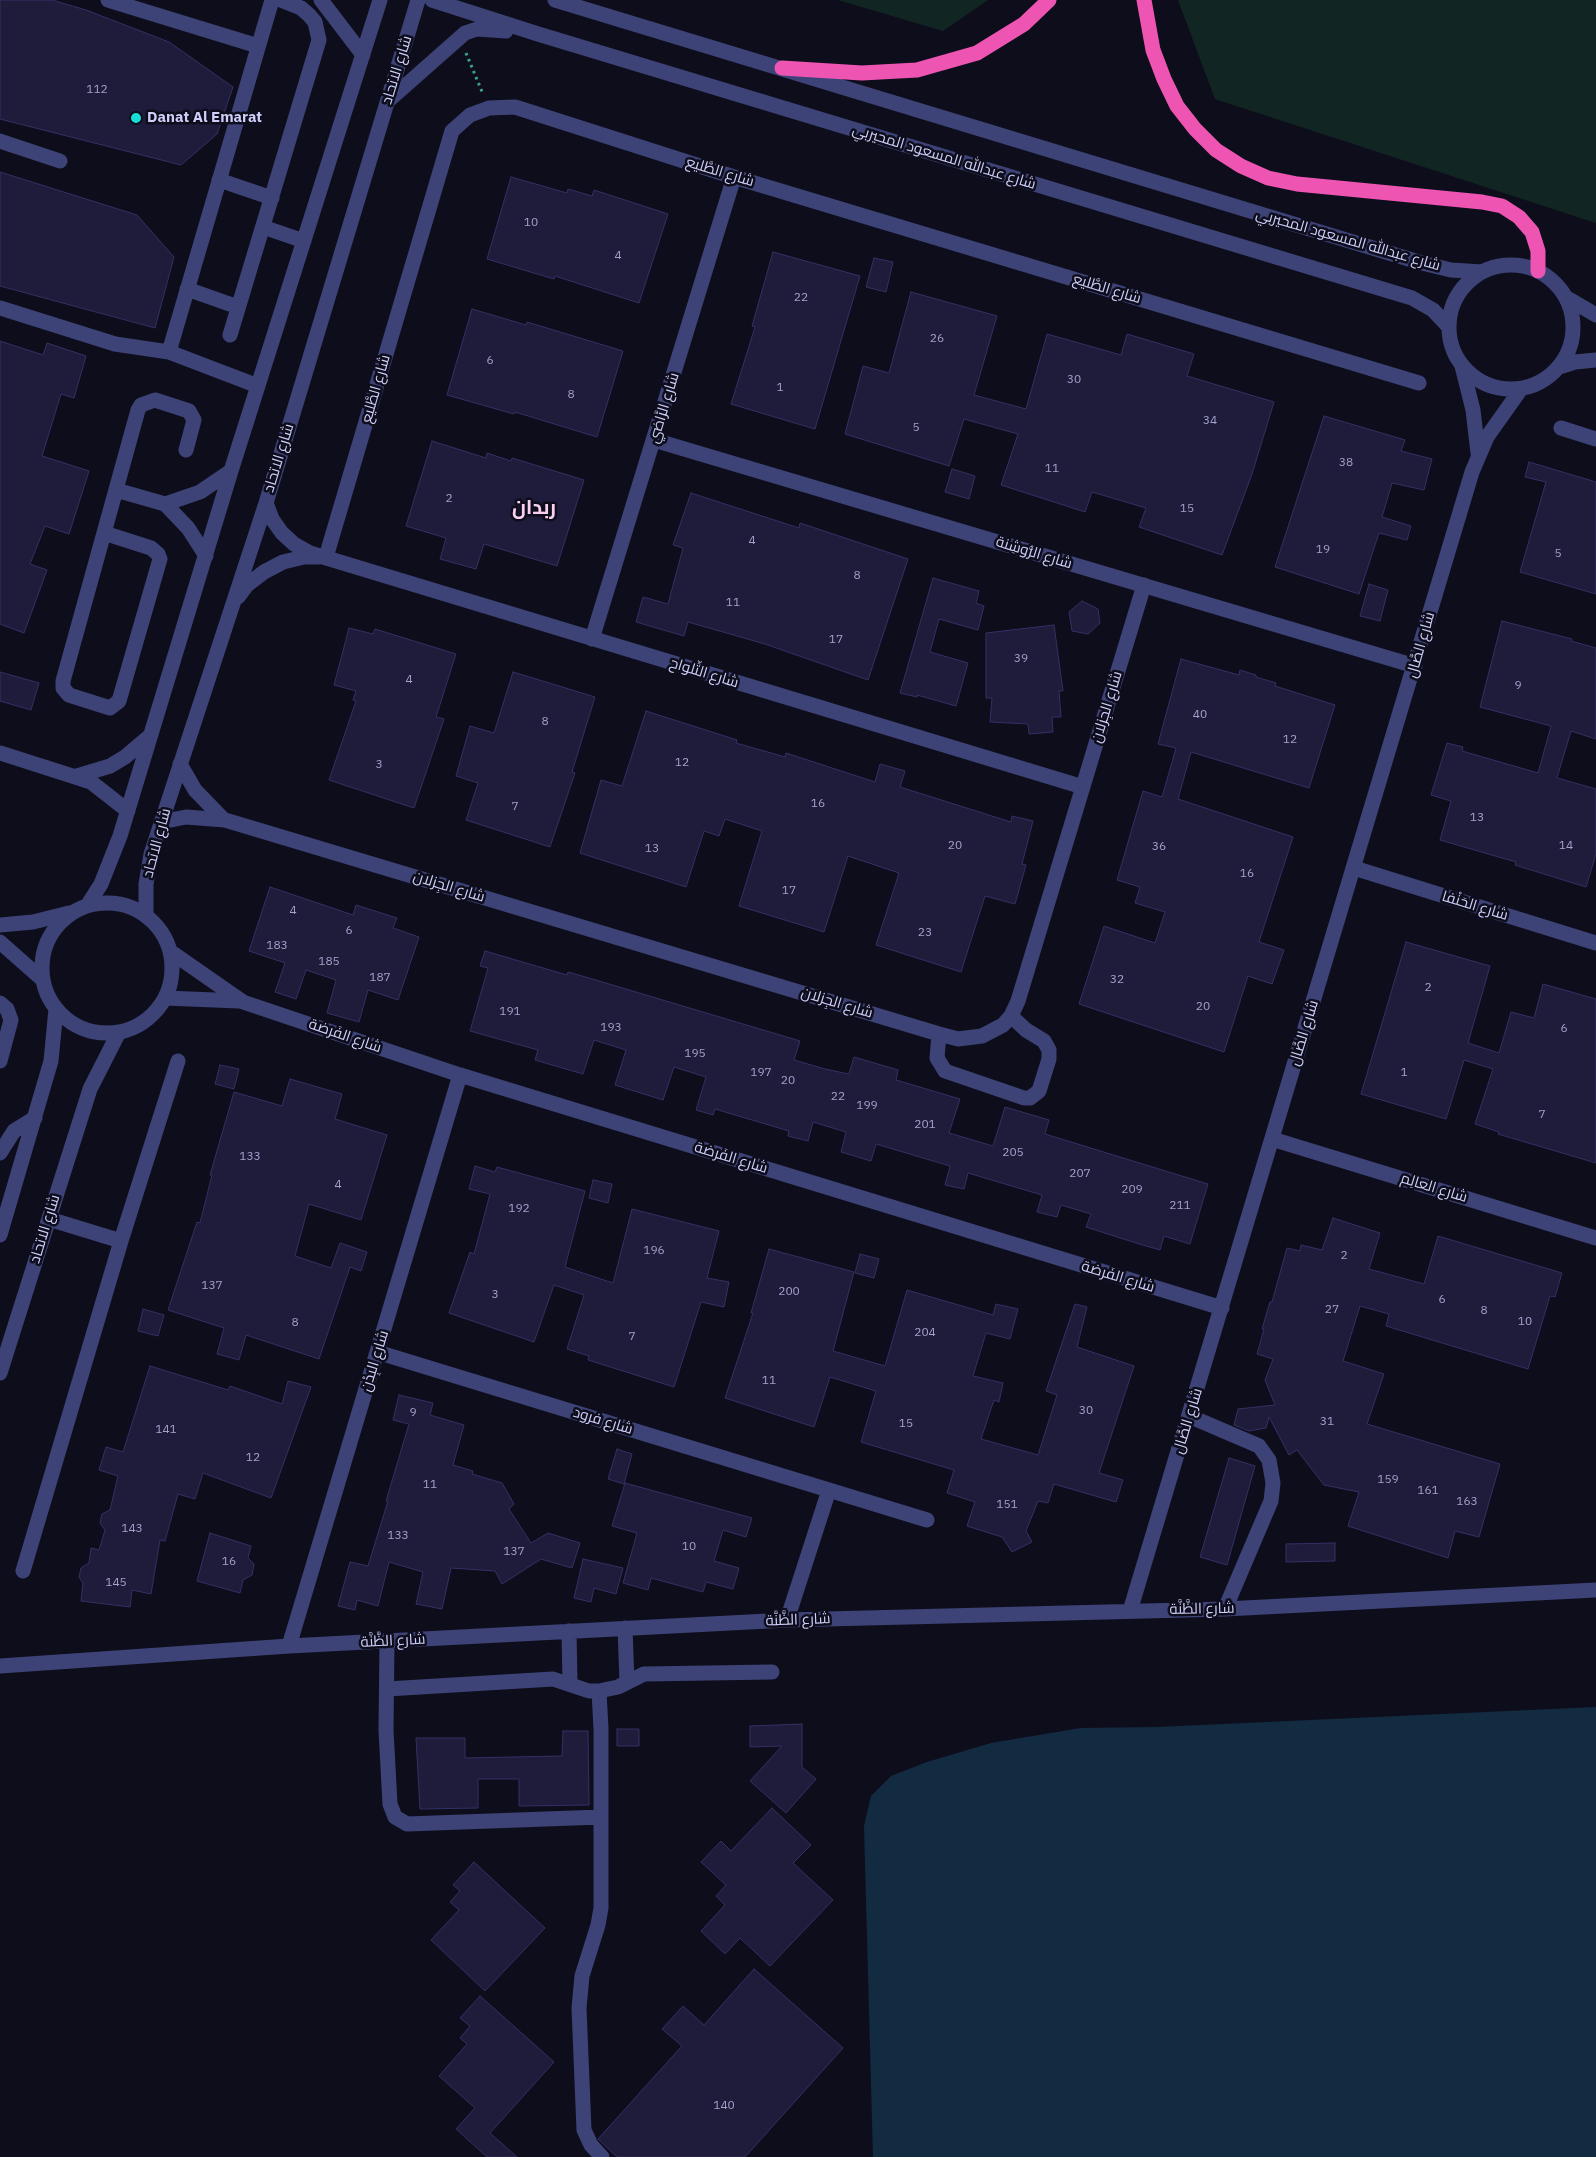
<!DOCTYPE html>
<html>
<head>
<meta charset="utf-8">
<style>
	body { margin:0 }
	canvas { display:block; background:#0e0d1c }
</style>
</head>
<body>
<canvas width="1596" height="2157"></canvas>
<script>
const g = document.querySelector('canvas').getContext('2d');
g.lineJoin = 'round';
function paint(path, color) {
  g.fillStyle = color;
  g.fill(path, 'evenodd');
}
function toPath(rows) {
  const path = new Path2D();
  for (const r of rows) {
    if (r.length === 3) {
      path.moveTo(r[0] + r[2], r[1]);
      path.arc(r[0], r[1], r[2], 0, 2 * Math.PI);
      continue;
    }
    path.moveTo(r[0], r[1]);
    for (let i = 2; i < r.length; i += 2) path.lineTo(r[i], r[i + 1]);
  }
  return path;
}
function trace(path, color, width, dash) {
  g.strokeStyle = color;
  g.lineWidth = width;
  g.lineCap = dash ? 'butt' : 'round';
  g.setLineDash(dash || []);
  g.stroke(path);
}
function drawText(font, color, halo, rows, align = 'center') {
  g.font = font + ' "IBM Plex Sans",Cairo,sans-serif';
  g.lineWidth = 5;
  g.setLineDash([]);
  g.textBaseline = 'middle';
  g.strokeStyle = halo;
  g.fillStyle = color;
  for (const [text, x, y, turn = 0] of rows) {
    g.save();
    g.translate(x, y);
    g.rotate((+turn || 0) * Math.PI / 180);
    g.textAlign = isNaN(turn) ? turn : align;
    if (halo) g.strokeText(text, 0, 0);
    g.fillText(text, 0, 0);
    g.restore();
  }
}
paint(toPath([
	[838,0,988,0,943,31],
	[1178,0,1596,0,1596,223,1215,99]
]), '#112622');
paint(toPath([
	[1596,1707,1596,2157,873,2157,864,1826,871,1796,891,1776,927,1762,991,1743,1081,1728,1157,1727]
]), '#122b41');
const building = toPath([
	[0,0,52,0,86,10,169,42,233,87,217,134,181,165,0,119,0,0],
	[0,172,137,215,174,257,155,328,0,286,0,172],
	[511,177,567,193,568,189,592,196,594,190,668,214,639,303,555,276,554,279,487,259,511,177],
	[773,252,860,276,815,429,731,404,755,327,752,326,773,252],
	[874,258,893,262,886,292,866,287,874,258],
	[911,292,997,316,974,395,1026,409,1047,334,1121,355,1127,334,1194,354,1187,376,1274,402,1252,474,1222,555,1139,527,1146,508,1092,492,1085,512,1001,485,1018,434,964,419,949,466,845,434,863,366,889,373,911,292],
	[472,309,526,325,527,322,623,351,597,437,515,412,514,414,447,395,472,309],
	[0,341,43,355,47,343,86,356,74,398,61,394,42,456,89,471,69,534,45,526,30,564,47,570,24,633,0,624,0,341],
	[1324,416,1405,440,1401,451,1432,459,1424,490,1392,483,1382,517,1411,526,1407,540,1379,533,1359,594,1275,567,1324,416],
	[432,441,486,458,487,453,511,461,512,458,584,480,557,566,484,544,476,569,440,559,446,538,406,526,432,441],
	[1529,462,1596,482,1596,594,1520,572,1546,482,1525,477,1529,462],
	[952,469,975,476,969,499,945,492,952,469],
	[691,493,799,528,800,523,908,559,868,680,765,644,688,622,684,636,636,622,643,597,668,604,683,548,673,545,691,493],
	[933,578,979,591,976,603,984,606,978,630,939,619,930,652,968,663,956,706,917,695,917,697,900,693,933,578],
	[1369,584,1388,590,1380,621,1360,616,1369,584],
	[1082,601,1098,609,1100,623,1088,634,1072,631,1069,612,1082,601],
	[1502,621,1572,639,1571,641,1596,648,1596,739,1571,731,1557,778,1596,789,1596,854,1586,887,1515,865,1516,862,1440,840,1451,801,1431,795,1447,743,1463,747,1462,751,1538,773,1551,726,1480,707,1502,621],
	[1054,625,1063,691,1059,691,1061,717,1052,717,1053,732,1029,734,1028,724,990,722,992,698,986,698,986,633,1054,625],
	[349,628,373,634,375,629,456,654,436,717,444,719,414,808,329,780,356,701,353,700,356,691,334,685,349,628],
	[1181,659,1239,675,1240,670,1256,675,1256,677,1276,683,1275,686,1335,705,1309,788,1191,752,1178,799,1293,837,1259,942,1284,950,1272,984,1248,976,1224,1052,1079,1004,1104,926,1155,943,1165,912,1135,903,1140,887,1117,880,1143,791,1162,797,1176,748,1158,744,1181,659],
	[0,672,39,683,31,710,0,701,0,672],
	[513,672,595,697,572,772,575,773,550,847,466,820,478,783,456,776,470,726,494,733,513,672],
	[646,711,737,740,736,743,785,757,786,753,875,782,880,764,905,771,900,787,1011,822,1012,816,1033,821,1022,864,1026,865,1015,904,985,896,961,972,876,945,899,873,848,856,824,932,739,906,762,831,725,819,719,836,704,831,686,887,580,853,601,780,622,786,646,711],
	[270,887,353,915,356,905,397,918,393,928,419,937,398,1000,368,990,359,1022,327,1013,336,980,306,970,296,999,275,992,285,963,249,951,270,887],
	[1406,942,1490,966,1468,1043,1499,1053,1511,1012,1534,1018,1543,984,1596,999,1596,1163,1498,1134,1499,1132,1475,1124,1493,1069,1464,1060,1446,1119,1361,1094,1406,942],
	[485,951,567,975,568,972,589,978,800,1041,794,1060,825,1069,849,1074,854,1057,898,1070,896,1080,960,1099,949,1133,993,1146,1005,1107,1049,1120,1045,1134,1208,1184,1190,1244,1164,1236,1160,1250,1136,1243,1086,1227,1091,1214,1061,1205,1057,1217,1037,1212,1042,1195,968,1173,964,1189,945,1185,950,1166,876,1144,871,1161,841,1152,846,1132,813,1122,808,1141,788,1136,789,1131,715,1109,713,1115,696,1110,706,1077,674,1067,663,1100,615,1085,626,1050,594,1040,583,1074,535,1060,538,1050,470,1031,488,968,480,966,485,951],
	[220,1065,239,1069,234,1089,215,1084,220,1065],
	[290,1079,342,1094,335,1119,387,1135,361,1220,309,1204,295,1256,331,1268,340,1243,367,1252,361,1271,350,1267,319,1359,246,1335,239,1360,217,1354,224,1328,168,1310,197,1222,200,1223,212,1175,210,1175,234,1092,282,1106,290,1079],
	[475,1166,495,1172,497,1167,585,1191,565,1267,613,1283,632,1209,719,1231,707,1278,729,1282,724,1307,701,1302,674,1387,588,1360,589,1356,567,1349,584,1295,554,1285,534,1342,449,1313,470,1252,474,1254,490,1194,469,1189,475,1166],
	[593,1180,612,1184,608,1203,589,1198,593,1180],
	[1333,1218,1380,1233,1369,1269,1424,1284,1438,1236,1562,1273,1555,1297,1550,1296,1528,1369,1386,1326,1389,1314,1360,1306,1343,1361,1384,1374,1367,1424,1500,1464,1479,1537,1455,1531,1448,1558,1348,1526,1359,1492,1324,1485,1297,1450,1289,1455,1269,1417,1266,1428,1249,1431,1234,1425,1238,1409,1275,1405,1265,1380,1273,1359,1257,1354,1264,1329,1262,1329,1270,1302,1272,1302,1287,1248,1300,1251,1301,1245,1322,1250,1333,1218],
	[769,1249,854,1272,833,1351,885,1366,907,1290,993,1315,996,1304,1018,1309,1010,1339,986,1333,973,1376,1003,1383,999,1402,994,1400,981,1439,1038,1455,1057,1395,1046,1391,1075,1304,1087,1307,1077,1347,1134,1366,1099,1473,1123,1480,1116,1502,1054,1484,1048,1503,1038,1501,1026,1531,1032,1542,1012,1552,1002,1537,967,1526,975,1502,947,1493,954,1470,861,1442,876,1391,830,1377,814,1427,725,1398,753,1313,751,1313,769,1249],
	[860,1254,879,1259,874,1278,855,1273,860,1254],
	[143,1309,164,1315,158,1336,138,1331,143,1309],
	[150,1366,228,1390,230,1386,282,1404,288,1381,311,1387,271,1498,203,1473,195,1499,178,1494,165,1541,160,1540,151,1594,132,1590,130,1607,81,1601,83,1583,79,1577,81,1568,89,1563,91,1548,99,1550,105,1530,100,1523,102,1514,110,1510,118,1476,99,1470,106,1447,123,1452,150,1366],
	[399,1395,433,1403,430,1415,464,1425,453,1465,473,1471,472,1474,502,1483,514,1504,509,1509,531,1543,548,1533,580,1543,572,1568,541,1559,502,1584,495,1571,451,1568,442,1609,416,1604,423,1572,389,1562,378,1606,357,1600,355,1610,338,1606,350,1562,368,1566,388,1501,386,1501,409,1424,393,1420,399,1395],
	[617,1449,632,1454,624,1484,608,1479,617,1449],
	[1229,1458,1255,1466,1227,1565,1200,1557,1229,1458],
	[625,1483,752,1518,746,1537,723,1530,714,1561,739,1568,733,1589,706,1582,703,1592,651,1578,648,1590,623,1583,637,1533,612,1526,625,1483],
	[210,1533,251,1546,248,1558,254,1564,252,1575,243,1580,240,1593,197,1581,210,1533],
	[1335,1543,1335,1561,1286,1562,1286,1544,1335,1543],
	[583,1559,623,1568,616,1594,594,1588,591,1602,574,1598,583,1559],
	[802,1724,802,1767,816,1779,786,1813,750,1781,782,1746,750,1747,750,1726,802,1724],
	[617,1729,639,1729,639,1746,617,1746,617,1729],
	[563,1731,588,1731,589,1805,519,1806,519,1779,478,1779,478,1808,420,1809,416,1738,465,1738,465,1758,562,1756,563,1731],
	[772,1808,811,1845,793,1863,833,1900,770,1966,740,1938,725,1954,701,1931,725,1905,716,1896,726,1885,701,1862,721,1841,731,1851,772,1808],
	[474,1862,545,1928,485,1991,431,1940,459,1910,450,1902,460,1891,453,1885,474,1862],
	[754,1969,843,2048,745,2157,617,2157,598,2139,682,2046,662,2029,683,2006,704,2025,754,1969],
	[480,1996,554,2062,490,2133,517,2157,487,2157,456,2129,475,2108,439,2076,467,2044,460,2038,470,2026,460,2018,480,1996]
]);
paint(building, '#1e1b3b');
trace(building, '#333065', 1);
trace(toPath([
	[466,53,483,94]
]), '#39a38e', 3, [2.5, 4]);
trace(toPath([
	[108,0,258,46],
	[321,0,363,55],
	[432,0,538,34,1412,298,1433,310,1449,327],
	[555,0,1422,263,1451,270,1482,272],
	[388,101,465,33,477,29,506,31],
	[0,141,60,161],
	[219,180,272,198],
	[263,227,304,241],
	[1511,327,62],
	[187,289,238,307],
	[1567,298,1596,315],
	[0,308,115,344,169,352,258,386],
	[230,335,319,40,315,22,309,15,301,8,281,0],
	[169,352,272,0],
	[1462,366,1473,410,1478,453],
	[1559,367,1575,362,1596,360],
	[1561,428,1596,439],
	[654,440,1415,666],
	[116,490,165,504,188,528,206,556],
	[266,503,272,519,282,533,294,544,310,553,1083,787],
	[165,504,200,492,231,471],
	[104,533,151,548,158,554,160,559,119,701,110,708,69,695,63,688,63,681,138,410,141,405,155,400,189,411,194,420,186,450],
	[326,557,452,131,470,115,489,108,515,107,734,177,1419,383],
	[238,597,247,585,264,572,283,562,304,557,319,557],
	[592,639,734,177],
	[0,753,91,782,128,811],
	[180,764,195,790,224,820],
	[77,776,110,766,125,757,151,735],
	[161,822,186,817,225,820,939,1034,958,1039,982,1036,1003,1025,1011,1016,1018,1001,1144,585],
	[1354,868,1596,943],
	[107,968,65],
	[87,906,101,884,120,836,231,471,380,0],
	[146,915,146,884,151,854,266,503,418,0],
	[0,925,33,922,69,913],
	[0,942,43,980],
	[171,952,243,1002,460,1075,1222,1308],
	[165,998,239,1001],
	[0,1003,7,1009,11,1020,0,1061],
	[939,1034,937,1058,945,1071,1024,1098,1030,1098,1039,1091,1049,1059,1049,1050,1044,1041,1026,1030,1011,1016],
	[1272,1139,1596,1238],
	[0,1153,14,1131,35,1118],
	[49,1219,121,1241],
	[0,1235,51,1061,56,1009],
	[377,1352,927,1520],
	[0,1373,90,1089,119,1032],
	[1189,1416,1259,1446,1269,1460,1273,1483,1271,1501,1225,1609],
	[23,1571,121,1241,178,1061],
	[1130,1611,1472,472,1487,437,1521,389],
	[787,1620,829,1490],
	[625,1628,627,1682],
	[569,1631,570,1683],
	[387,1641,386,1730,390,1804,395,1817,407,1824,601,1817],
	[289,1646,460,1075],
	[0,1666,289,1646,787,1620,1225,1609,1596,1590],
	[387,1689,553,1679,589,1691,599,1691,618,1687,644,1674,772,1672],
	[599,1691,601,1729,601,1908,598,1925,582,1976,579,2008,584,2130,591,2145,602,2157]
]), '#3d4377', 15);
trace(toPath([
	[1144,0,1153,50,1164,79,1177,106,1195,129,1216,150,1241,166,1268,178,1297,184,1482,202,1502,206,1519,217,1532,232,1538,251,1538,271],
	[782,68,862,73,917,70,977,53,1024,24,1049,0]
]), '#ee55b3', 15);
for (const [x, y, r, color] of [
	[136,118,6,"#16ded6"]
]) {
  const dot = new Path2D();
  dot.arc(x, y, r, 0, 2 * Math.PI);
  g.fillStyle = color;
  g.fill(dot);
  trace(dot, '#0e0d1c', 2);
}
drawText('12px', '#a2a2ca', null, [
	["112",97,90],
	["10",531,223],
	["4",618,256],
	["22",801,298],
	["26",937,339],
	["6",490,361],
	["30",1074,380],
	["1",780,388],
	["8",571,395],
	["34",1210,421],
	["5",916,428],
	["38",1346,463],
	["11",1052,469],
	["2",449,499],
	["15",1187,509],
	["4",752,541],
	["19",1323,550],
	["5",1558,554],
	["8",857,576],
	["11",733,603],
	["17",836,640],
	["39",1021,659],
	["4",409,680],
	["9",1518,686],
	["40",1200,715],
	["8",545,722],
	["12",1290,740],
	["12",682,763],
	["3",379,765],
	["16",818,804],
	["7",515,807],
	["13",1477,818],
	["20",955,846],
	["14",1566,846],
	["36",1159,847],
	["13",652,849],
	["16",1247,874],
	["17",789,891],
	["4",293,911],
	["6",349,931],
	["23",925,933],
	["183",277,946],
	["185",329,962],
	["187",380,978],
	["32",1117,980],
	["2",1428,988],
	["20",1203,1007],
	["191",510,1012],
	["193",611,1028],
	["6",1564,1029],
	["195",695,1054],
	["197",761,1073],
	["1",1404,1073],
	["20",788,1081],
	["22",838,1097],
	["199",867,1106],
	["7",1542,1115],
	["201",925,1125],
	["205",1013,1153],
	["133",250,1157],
	["207",1080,1174],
	["4",338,1185],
	["209",1132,1190],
	["211",1180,1206],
	["192",519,1209],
	["196",654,1251],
	["2",1344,1256],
	["137",212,1286],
	["200",789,1292],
	["3",495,1295],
	["6",1442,1300],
	["27",1332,1310],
	["8",1484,1311],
	["10",1525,1322],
	["8",295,1323],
	["204",925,1333],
	["7",632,1337],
	["11",769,1381],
	["30",1086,1411],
	["9",413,1413],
	["31",1327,1422],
	["15",906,1424],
	["141",166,1430],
	["12",253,1458],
	["159",1388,1480],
	["11",430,1485],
	["161",1428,1491],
	["163",1467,1502],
	["151",1007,1505],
	["143",132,1529],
	["133",398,1536],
	["10",689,1547],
	["137",514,1552],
	["16",229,1562],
	["145",116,1583],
	["140",724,2106]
]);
drawText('15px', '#cecffa', '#0e0d1c', [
	["شارع الاتحاد",397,70,-73],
	["شارع عبدالله المسعود المحيربي",944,157,17],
	["شارع الطَّليع",720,172,17],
	["شارع عبدالله المسعود المحيربي",1348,240,16],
	["شارع الطَّليع",1107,289,17],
	["شارع الطَّليع",376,389,-74],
	["شارع الرَّاضي",664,408,-73],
	["شارع الاتحاد",279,458,-73],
	["شارع الرُّوشِنة",1034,553,17],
	["شارع الصَّال",1421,645,-74],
	["شارع التِّلواح",704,673,17],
	["شارع الجِزلان",1107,707,-73],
	["شارع الاتحاد",157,843,-75],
	["شارع الجِزلان",449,887,17],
	["شارع الحَنْفا",1475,906,17],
	["شارع الجِزلان",837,1003,17],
	["شارع الصَّال",1304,1033,-73],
	["شارع الفَرضة",345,1036,19],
	["شارع الفَرضة",731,1158,17],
	["شارع العالِم",1434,1188,17],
	["شارع الاتحاد",45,1229,-73],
	["شارع الفَرضة",1118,1277,17],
	["شارع البِدْن",375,1361,-73],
	["شارع فرود",603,1421,17],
	["شارع الصَّال",1188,1421,-73],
	["شارع الظَّنَّة",1202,1609,-1],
	["شارع الظَّنَّة",798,1620,-2],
	["شارع الظَّنَّة",393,1641,-3]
]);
drawText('bold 15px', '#cecffa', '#0e0d1c', [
	["Danat Al Emarat",147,118]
], 'left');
drawText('bold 20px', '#fad0f1', '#0e0d1c', [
	["ربدان",534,508]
]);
</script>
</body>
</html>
